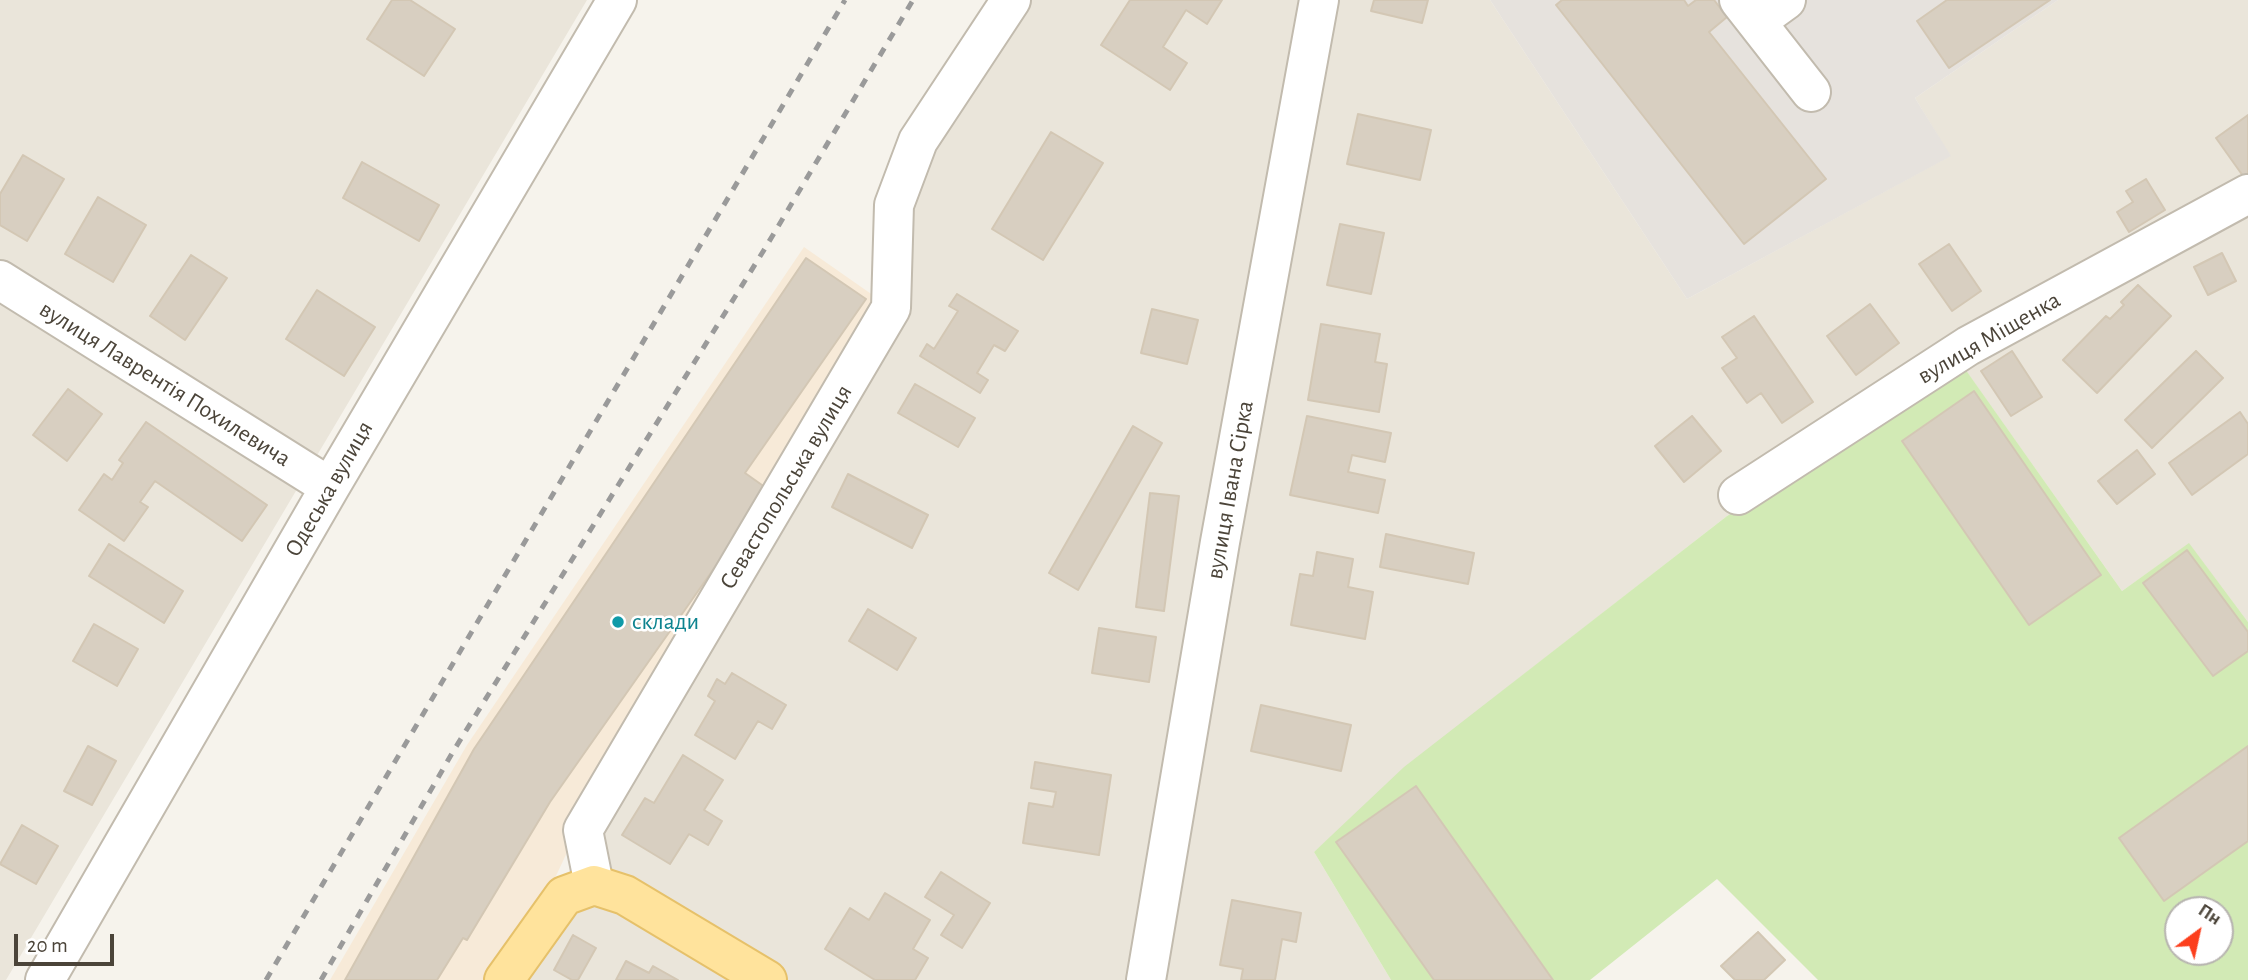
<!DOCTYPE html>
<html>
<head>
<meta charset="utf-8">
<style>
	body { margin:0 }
	#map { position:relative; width:2248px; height:980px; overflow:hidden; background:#f6f3ec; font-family:"Alegreya Sans",sans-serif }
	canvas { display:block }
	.north { position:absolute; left:2164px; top:896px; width:70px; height:70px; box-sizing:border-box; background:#fff; border:2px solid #b7b4b0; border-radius:50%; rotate:33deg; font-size:19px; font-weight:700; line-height:28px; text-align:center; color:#4b4439 }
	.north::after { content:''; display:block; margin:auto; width:24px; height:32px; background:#fc3f1d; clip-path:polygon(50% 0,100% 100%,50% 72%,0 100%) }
	.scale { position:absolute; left:14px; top:934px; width:100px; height:32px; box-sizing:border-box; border:4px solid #4b4439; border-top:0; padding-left:9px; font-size:21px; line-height:24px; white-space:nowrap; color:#4b4439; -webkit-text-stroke:5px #fff; paint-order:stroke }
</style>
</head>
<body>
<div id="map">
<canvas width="2248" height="980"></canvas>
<div class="north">Пн</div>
<div class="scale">20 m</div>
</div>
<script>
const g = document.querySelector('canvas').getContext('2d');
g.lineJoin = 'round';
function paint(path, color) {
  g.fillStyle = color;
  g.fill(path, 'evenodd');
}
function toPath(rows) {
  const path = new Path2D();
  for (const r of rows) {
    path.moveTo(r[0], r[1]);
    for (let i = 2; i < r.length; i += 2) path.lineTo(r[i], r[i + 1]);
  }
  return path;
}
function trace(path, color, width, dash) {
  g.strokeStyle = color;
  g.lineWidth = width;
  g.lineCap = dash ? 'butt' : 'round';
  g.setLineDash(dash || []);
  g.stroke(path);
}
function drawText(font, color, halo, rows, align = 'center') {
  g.font = font + ' "Alegreya Sans",sans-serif';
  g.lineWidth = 5;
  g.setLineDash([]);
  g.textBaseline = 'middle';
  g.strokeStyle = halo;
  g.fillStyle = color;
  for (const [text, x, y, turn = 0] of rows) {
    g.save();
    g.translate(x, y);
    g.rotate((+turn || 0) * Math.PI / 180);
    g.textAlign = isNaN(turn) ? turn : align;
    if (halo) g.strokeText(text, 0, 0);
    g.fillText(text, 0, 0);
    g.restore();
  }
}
paint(toPath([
	[0,0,587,0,6,980,0,980],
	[1017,0,1310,0,1142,980,775,980,597,882,588,830,896,310,899,206],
	[1325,0,1490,0,1687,299,1950,156,1915,98,2058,0,2248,0,2248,187,1727,516,1495,697,1314,852,1391,980,1153,980],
	[2248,200,2248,622,2189,544,2122,591,1957,358],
	[594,890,748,980,510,980]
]), '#eae5da');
paint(toPath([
	[804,247,887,305,579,827,530,931,497,980,330,980,467,745]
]), '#f7ead8');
paint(toPath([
	[1490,0,2058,0,1915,98,1951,156,1687,299]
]), '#e6e2dd');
paint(toPath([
	[1963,366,2122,591,2189,543,2248,622,2248,980,1818,980,1717,879,1590,980,1391,980,1314,852,1404,767,1727,516],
	[2178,910,2220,910,2220,952,2178,952]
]), '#d2eab5');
const building = toPath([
	[392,0,410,0,455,29,424,76,367,39,392,0],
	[1130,0,1222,0,1207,24,1186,10,1163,47,1187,63,1170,90,1101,45,1130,0],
	[1374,0,1428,0,1422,23,1371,11,1374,0],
	[1562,0,1684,0,1688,6,1696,0,1714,0,1727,17,1709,32,1826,179,1744,244,1556,5,1562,0],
	[1947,0,2050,0,1949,68,1917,21,1947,0],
	[1358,114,1431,130,1420,180,1347,164,1358,114],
	[2248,115,2248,183,2216,138,2248,115],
	[1051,132,1103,163,1043,260,992,229,1051,132],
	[23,155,64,179,27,241,0,225,0,194,23,155],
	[362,162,439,205,419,241,343,198,362,162],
	[2146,179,2165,210,2129,232,2117,212,2133,202,2126,191,2146,179],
	[98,197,146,225,113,282,65,254,98,197],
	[1340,224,1384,233,1371,294,1327,285,1340,224],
	[1949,244,1981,291,1952,311,1919,264,1949,244],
	[2222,253,2236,281,2208,295,2194,267,2222,253],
	[191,255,227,278,185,340,150,316,191,255],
	[806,258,866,299,745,473,769,490,550,802,467,940,463,938,437,980,345,980,474,749,806,258],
	[2138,285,2171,316,2097,393,2063,360,2106,316,2110,319,2124,305,2121,302,2138,285],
	[317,290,375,327,344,376,286,339,317,290],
	[957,294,1018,331,1005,351,994,345,977,373,988,380,980,393,920,356,927,344,934,349,958,311,949,306,957,294],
	[1870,304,1899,343,1856,375,1827,336,1870,304],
	[1152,309,1198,320,1187,364,1141,353,1152,309],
	[1754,316,1813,402,1782,423,1761,393,1747,403,1722,368,1737,358,1722,337,1754,316],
	[1321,324,1380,334,1375,362,1387,364,1379,412,1308,400,1321,324],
	[2012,351,2042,397,2011,416,1981,371,2012,351],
	[2196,351,2223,378,2152,448,2125,420,2196,351],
	[915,384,975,418,958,447,898,413,915,384],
	[68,389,102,414,67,461,33,435,68,389],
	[1974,391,2101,575,2029,625,1902,441,1974,391],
	[2240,412,2248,424,2248,454,2192,495,2169,463,2240,412],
	[1307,416,1391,433,1385,462,1352,455,1348,472,1385,480,1378,513,1290,495,1307,416],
	[1692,416,1721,451,1684,482,1655,446,1692,416],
	[146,422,267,505,242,541,155,481,140,502,148,507,124,541,79,510,104,474,112,480,123,463,119,460,146,422],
	[1133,426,1162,443,1078,590,1049,573,1133,426],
	[2137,450,2155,474,2117,504,2098,481,2137,450],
	[848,474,928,515,912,548,832,507,848,474],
	[1150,493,1179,496,1164,611,1136,607,1150,493],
	[1386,534,1474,553,1468,584,1380,567,1386,534],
	[109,544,183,591,164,623,89,576,109,544],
	[2187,550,2248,632,2248,651,2213,676,2143,583,2187,550],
	[1317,552,1353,559,1348,587,1373,592,1365,639,1291,625,1300,574,1313,576,1317,552],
	[868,609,916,638,897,670,849,641,868,609],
	[94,624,138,649,117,686,73,661,94,624],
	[1099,628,1156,637,1149,682,1092,673,1099,628],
	[732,673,786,705,772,729,758,721,735,759,695,735,715,701,708,696,717,679,725,684,732,673],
	[1261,705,1351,725,1341,771,1251,751,1261,705],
	[88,746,116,761,92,805,64,791,88,746],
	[2248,746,2248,841,2164,901,2119,838,2248,746],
	[683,755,723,780,704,810,722,821,708,845,689,834,670,864,622,835,645,798,654,803,683,755],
	[1035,762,1111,775,1099,855,1023,843,1029,803,1053,807,1056,792,1031,788,1035,762],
	[1416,786,1553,980,1434,980,1336,842,1416,786],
	[22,825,58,846,36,884,0,864,22,825],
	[941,872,990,903,962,948,941,935,954,915,925,897,941,872],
	[885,893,930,920,913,949,928,958,915,980,875,980,825,949,850,908,869,920,885,893],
	[1232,900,1301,913,1296,942,1282,939,1275,980,1241,980,1243,969,1220,965,1232,900],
	[1758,932,1785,960,1764,980,1735,980,1721,966,1758,932],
	[573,935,596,948,578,980,572,980,554,970,573,935],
	[626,961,649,973,653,966,678,980,616,980,626,961]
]);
paint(building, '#d8cfc1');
trace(building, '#d3c7b4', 2);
const minor = toPath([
	[1739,0,1811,92],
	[1757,21,1786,0],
	[0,280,330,487],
	[1738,495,1968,346,2248,194],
	[594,885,583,830,891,308,894,205,918,141,1011,0],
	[45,980,330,487,617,0],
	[1146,980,1220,542,1319,0]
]);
const major = toPath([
	[504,980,564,896,594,885,625,895,767,980]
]);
trace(minor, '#c2bbae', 42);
trace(major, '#e6c16a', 42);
trace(minor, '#fff', 38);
trace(major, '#ffe39c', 38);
trace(toPath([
	[266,980,845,0],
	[321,980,454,750,764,250,913,0]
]), '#9a9a9a', 5, [9, 9]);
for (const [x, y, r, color] of [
	[618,622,7,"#0f9aa8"]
]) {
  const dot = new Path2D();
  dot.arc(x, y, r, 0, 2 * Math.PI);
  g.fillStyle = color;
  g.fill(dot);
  trace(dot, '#fff', 2.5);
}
drawText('24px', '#4b4439', '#fff', [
	["вулиця Міщенка",1989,338,-30],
	["вулиця Лаврентія Похилевича",165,384,32],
	["Севастопольська вулиця",786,487,-59],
	["Одеська вулиця",329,489,-60],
	["вулиця Івана Сірка",1230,490,-80]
]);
drawText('24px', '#0d838f', '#fff', [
	["склади",632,622]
], 'left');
</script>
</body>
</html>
